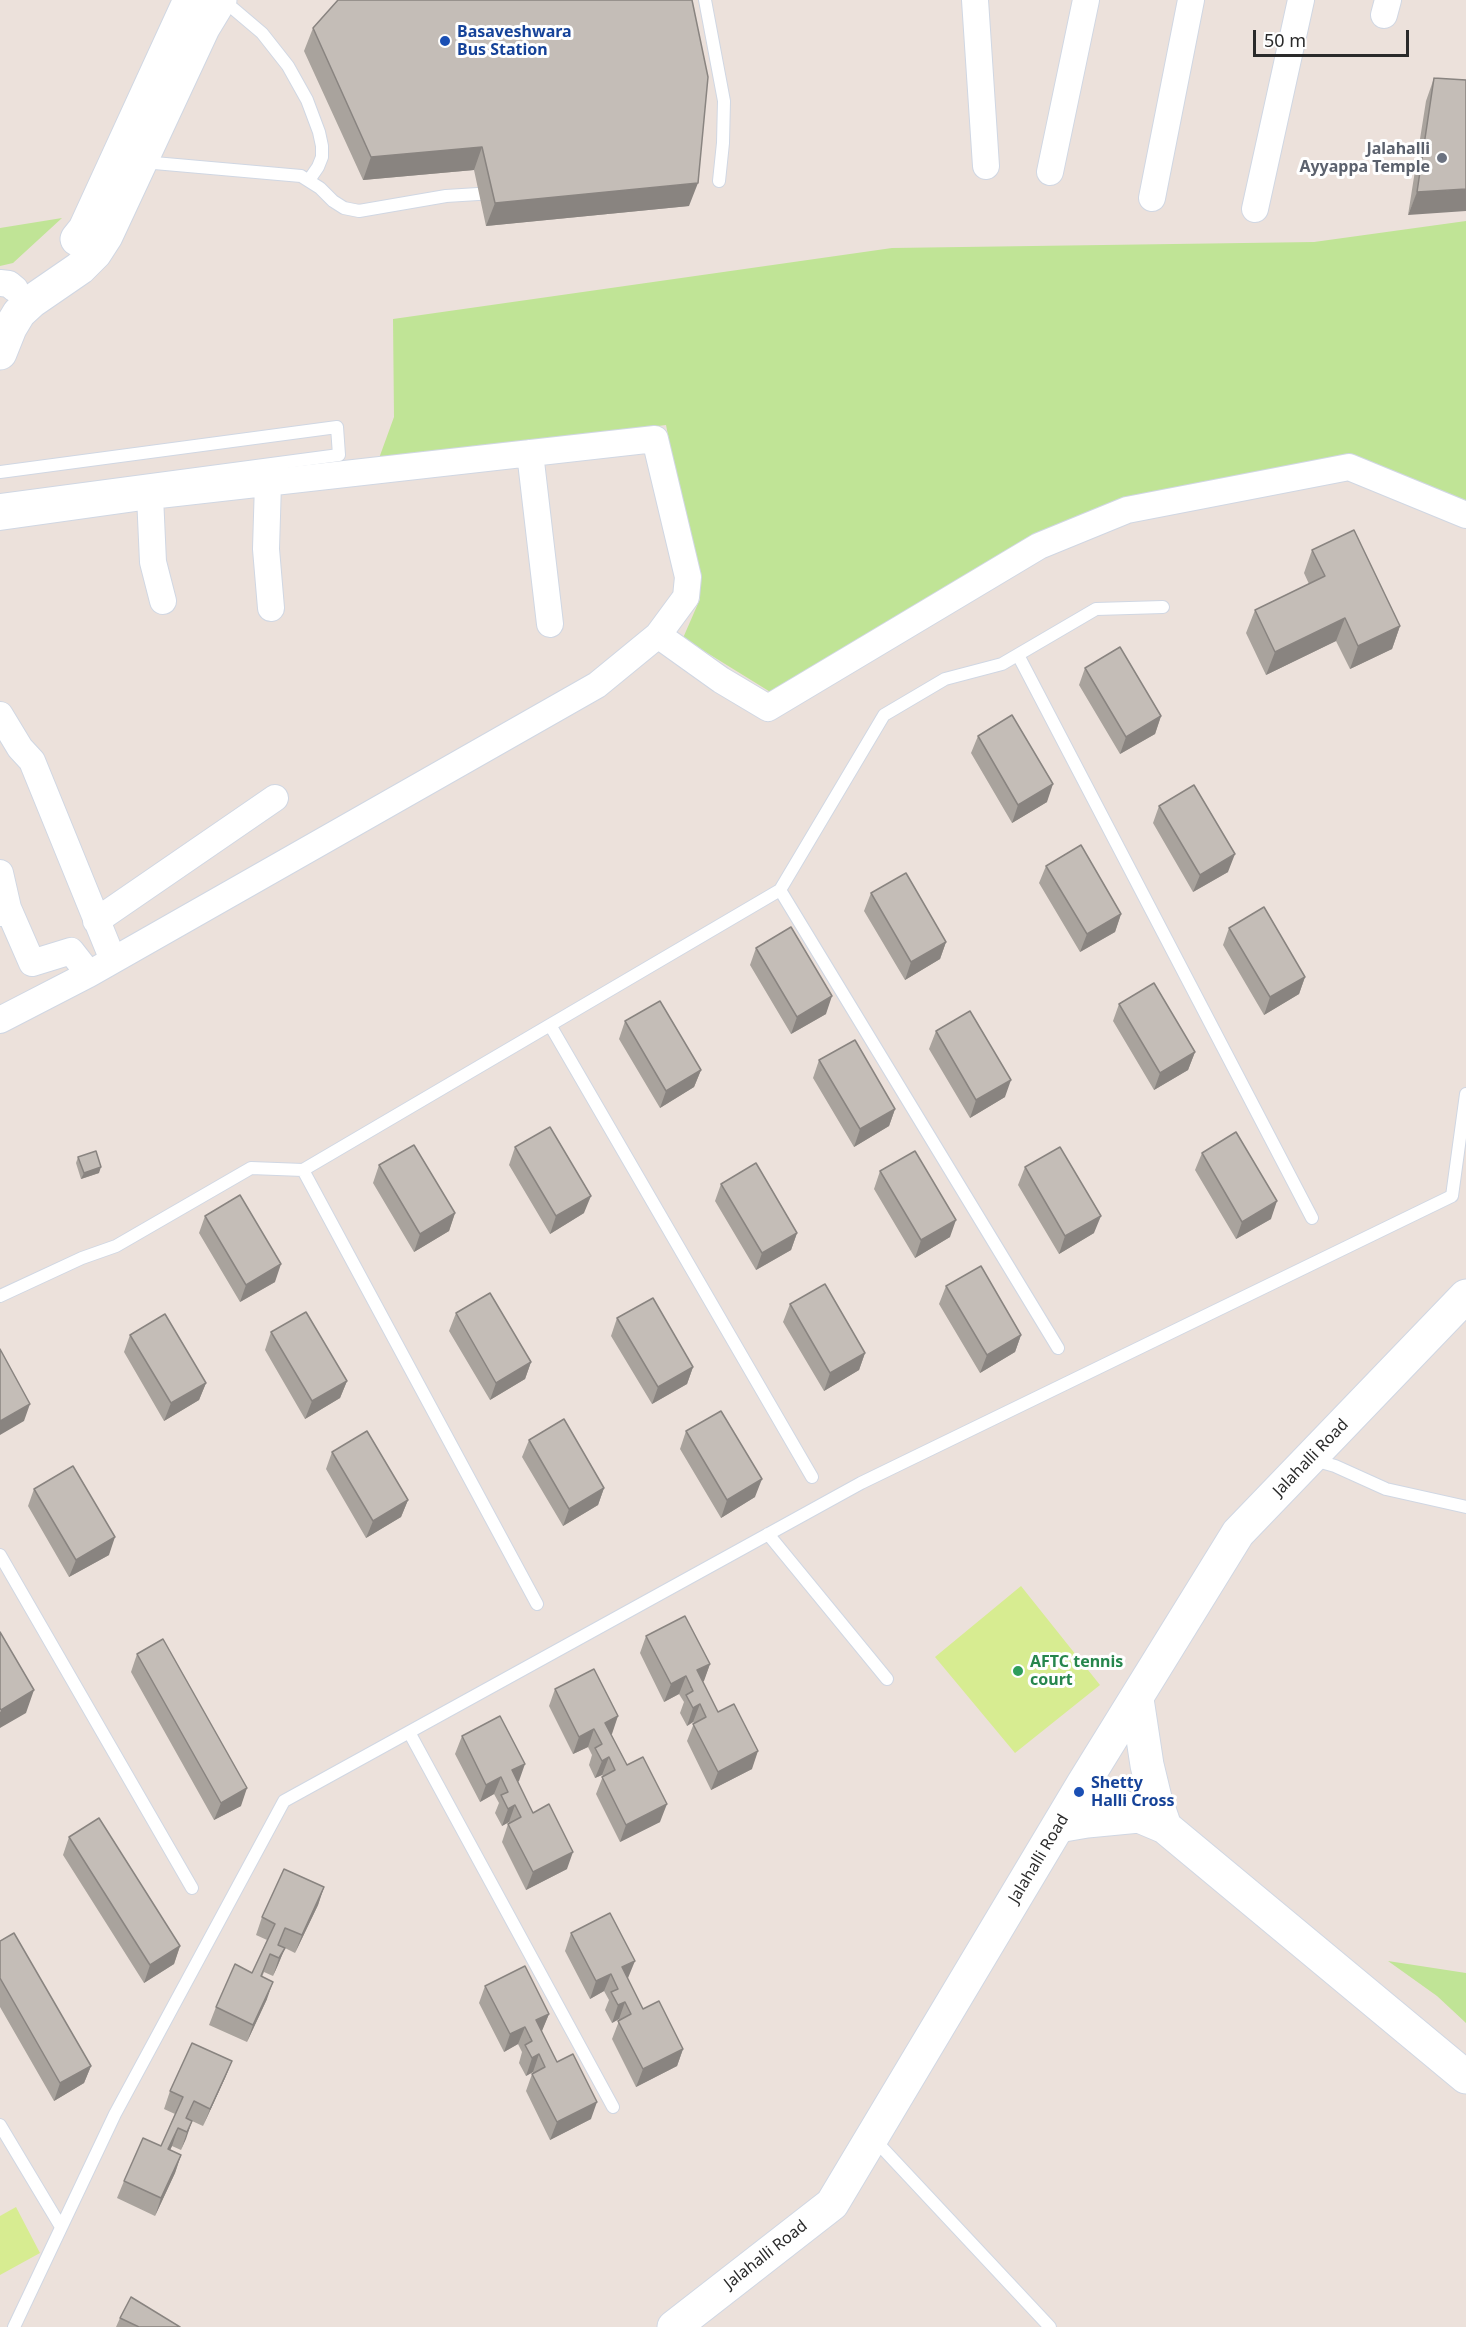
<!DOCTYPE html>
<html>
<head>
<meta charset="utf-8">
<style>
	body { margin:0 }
	#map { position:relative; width:1466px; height:2327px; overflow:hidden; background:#ece1db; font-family:"Noto Sans",sans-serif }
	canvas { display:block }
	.scale { position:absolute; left:1253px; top:30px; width:156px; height:27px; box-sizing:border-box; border:3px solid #2a2a2a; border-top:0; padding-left:8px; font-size:18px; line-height:21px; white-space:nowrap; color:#2a2a2a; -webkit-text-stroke:4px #fff; paint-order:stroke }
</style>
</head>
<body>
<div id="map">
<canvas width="1466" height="2327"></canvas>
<div class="scale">50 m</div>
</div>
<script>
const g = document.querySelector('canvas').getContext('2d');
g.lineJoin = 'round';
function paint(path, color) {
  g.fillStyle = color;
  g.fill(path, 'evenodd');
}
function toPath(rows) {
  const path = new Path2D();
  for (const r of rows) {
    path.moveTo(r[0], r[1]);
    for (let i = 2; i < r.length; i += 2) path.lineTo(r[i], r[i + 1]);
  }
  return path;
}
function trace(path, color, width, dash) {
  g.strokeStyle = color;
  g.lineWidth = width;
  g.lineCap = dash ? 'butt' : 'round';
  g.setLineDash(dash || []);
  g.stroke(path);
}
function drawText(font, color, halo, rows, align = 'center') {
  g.font = font + ' "Noto Sans",sans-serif';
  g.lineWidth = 6;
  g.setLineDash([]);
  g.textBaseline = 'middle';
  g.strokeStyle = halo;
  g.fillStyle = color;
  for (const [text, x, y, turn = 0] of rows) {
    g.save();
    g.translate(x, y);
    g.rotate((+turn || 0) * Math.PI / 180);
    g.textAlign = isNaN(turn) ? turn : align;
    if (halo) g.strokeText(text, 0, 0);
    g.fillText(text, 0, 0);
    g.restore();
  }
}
paint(toPath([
	[62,218,13,263,0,266,0,228],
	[1466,221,1466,503,1357,457,1123,504,772,693,683,638,700,599,666,425,378,461,394,417,393,319,892,248,1314,242],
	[1388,1961,1466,1973,1466,2023,1437,1996]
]), '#c0e496');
paint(toPath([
	[1021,1586,1100,1685,1015,1753,935,1657],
	[16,2207,40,2253,0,2275,0,2216]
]), '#d7ec91');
const lane = toPath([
	[223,0,262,33,288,66,307,100,319,132,322,146,322,157,318,167,309,180],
	[705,0,724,101,723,143,719,181],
	[143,162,301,176,320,188,333,201,344,208,359,211,446,196,494,193],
	[0,472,337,427,339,455,0,500],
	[1018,655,1312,1218],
	[780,890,1058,1348],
	[550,1025,812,1477],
	[303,1170,537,1604],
	[0,1296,82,1258,116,1246,251,1168,303,1170,780,890,884,715,945,679,1002,664,1096,609,1163,607],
	[1314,1460,1335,1466,1386,1489,1466,1507],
	[768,1534,887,1679],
	[0,1555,192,1888],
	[409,1732,613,2107],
	[0,2125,61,2227],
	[873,2138,1050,2327],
	[14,2327,115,2114,284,1801,861,1483,1452,1196,1466,1094]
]);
const street = toPath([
	[975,0,986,166],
	[1384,15,1388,0],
	[1050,172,1086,0],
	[1152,198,1191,0],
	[1255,209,1301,0],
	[0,283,9,284,15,289],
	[530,453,550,624],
	[268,483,266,549,271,608],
	[150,496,153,562,163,601],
	[0,517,150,496,655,439,688,577,686,597,658,635,597,685,89,974,71,951,32,963,8,908,0,913],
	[658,635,721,680,768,708,1039,546,1127,510,1349,467,1466,515],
	[0,715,20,748,32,761,113,960],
	[0,873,8,908],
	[96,921,275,798],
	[0,1020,89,974]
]);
const secondary = toPath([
	[77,239,85,229,190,0],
	[0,353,10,328,19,313,32,301,80,268,95,253,106,236,203,28,220,0],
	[1137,1699,1147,1765,1155,1798,1165,1827],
	[1083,1784,1139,1816,1165,1827,1466,2077],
	[1058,1826,1087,1821,1139,1816],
	[674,2327,832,2204,1083,1784,1238,1533,1466,1296]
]);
trace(lane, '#d0d7e3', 14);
trace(street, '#d0d7e3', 28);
trace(secondary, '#d0d7e3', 35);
trace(lane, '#fff', 12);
trace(street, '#fff', 26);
trace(secondary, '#fff', 33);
paint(toPath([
	[313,28,689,206,486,226,474,170,363,180,304,51],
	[1434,78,1466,80,1408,215,1426,101],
	[1312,550,1400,626,1392,649,1350,669,1336,641,1266,675,1246,633,1255,610,1309,584,1304,573],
	[1085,668,1161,716,1155,734,1120,754,1079,685],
	[978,736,1047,802,1012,823,971,753],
	[1159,806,1228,872,1193,892,1153,823],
	[1046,866,1121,914,1115,932,1080,952,1039,883],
	[871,893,946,942,940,959,905,980,864,911],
	[1229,928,1305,977,1299,994,1264,1015,1223,945],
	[756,948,826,1014,791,1034,750,965],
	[1119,1004,1195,1052,1188,1070,1154,1090,1113,1021],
	[625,1021,701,1070,694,1087,660,1108,619,1039],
	[936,1031,1005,1097,970,1118,929,1049],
	[819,1060,895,1109,889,1126,854,1147,813,1078],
	[515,1147,584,1213,550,1234,509,1165],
	[1202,1153,1271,1219,1236,1239,1195,1170],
	[78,1157,99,1173,81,1179,76,1163],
	[379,1165,455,1213,449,1231,414,1252,373,1183],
	[1025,1167,1094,1233,1059,1254,1018,1185],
	[880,1171,950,1237,915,1258,874,1189],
	[721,1184,797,1233,791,1250,756,1270,715,1201],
	[205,1216,275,1282,240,1302,199,1233],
	[946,1286,1021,1335,1015,1352,980,1373,939,1304],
	[790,1304,865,1353,859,1370,824,1391,783,1322],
	[456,1313,531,1362,525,1379,490,1400,449,1331],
	[617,1318,693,1367,687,1384,652,1404,611,1336],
	[271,1332,347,1381,340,1398,305,1419,265,1350],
	[130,1335,206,1383,199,1400,164,1421,124,1352],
	[686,1431,755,1497,721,1518,680,1449],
	[529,1440,604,1488,598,1505,563,1526,522,1457],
	[332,1452,408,1500,401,1517,366,1538,326,1469],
	[34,1489,109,1555,69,1577,28,1506],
	[646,1636,710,1664,703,1682,718,1712,752,1769,711,1790,687,1741,694,1723,693,1722,687,1726,680,1713,684,1702,679,1694,664,1702,640,1653],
	[137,1654,241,1806,214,1820,131,1672],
	[555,1689,612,1734,611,1734,627,1765,660,1822,620,1842,596,1794,603,1776,602,1775,595,1778,589,1765,592,1755,588,1747,573,1754,549,1706],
	[462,1736,519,1781,517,1782,533,1813,567,1869,526,1890,502,1842,508,1824,509,1824,509,1822,502,1826,495,1813,499,1803,494,1794,480,1802,455,1754],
	[69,1837,180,1946,174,1964,144,1983,63,1855],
	[324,1887,318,1905,295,1953,285,1948,273,1976,264,1972,262,1977,267,1999,247,2042,209,2025,216,2007,252,1973,267,1940,256,1935,262,1917],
	[571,1933,628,1978,628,1979,643,2009,683,2049,677,2066,636,2087,612,2039,619,2021,619,2019,612,2023,605,2010,609,2000,604,1991,590,1999,565,1951],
	[0,1941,91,2066,84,2083,54,2101,0,2007],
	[485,1986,549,2014,541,2032,557,2062,591,2119,550,2140,526,2091,532,2074,533,2073,533,2072,526,2076,519,2063,522,2052,518,2044,504,2052,479,2003],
	[232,2061,225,2078,203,2126,192,2121,181,2150,172,2146,170,2150,181,2155,175,2173,155,2216,117,2198,124,2181,161,2146,175,2114,164,2109,170,2091],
	[120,2318,180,2327,116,2327]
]), '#a9a39d');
paint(toPath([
	[482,147,474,170,363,180,371,157],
	[698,183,689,206,486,226,495,203],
	[1466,189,1466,211,1408,215,1417,192],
	[1345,618,1336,641,1266,675,1275,652],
	[1400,626,1392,649,1350,669,1358,646],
	[1161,716,1155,734,1120,754,1126,737],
	[1053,784,1047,802,1012,823,1018,805],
	[1235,854,1228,872,1193,892,1200,875],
	[1121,914,1115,932,1080,952,1087,934],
	[946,942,940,959,905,980,911,962],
	[1305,977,1299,994,1264,1015,1270,997],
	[832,996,826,1014,791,1034,797,1017],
	[1195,1052,1188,1070,1154,1090,1160,1073],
	[701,1070,694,1087,660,1108,666,1091],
	[1011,1080,1005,1097,970,1118,976,1100],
	[895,1109,889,1126,854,1147,860,1129],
	[101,1167,99,1173,81,1179,84,1173],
	[591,1196,584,1213,550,1234,556,1216],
	[1277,1201,1271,1219,1236,1239,1242,1222],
	[455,1213,449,1231,414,1252,420,1234],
	[1101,1216,1094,1233,1059,1254,1065,1236],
	[956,1220,950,1237,915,1258,921,1240],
	[797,1233,791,1250,756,1270,762,1253],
	[281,1264,275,1282,240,1302,246,1285],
	[1021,1335,1015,1352,980,1373,987,1355],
	[865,1353,859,1370,824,1391,830,1373],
	[531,1362,525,1379,490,1400,496,1383],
	[693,1367,687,1384,652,1404,658,1387],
	[347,1381,340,1398,305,1419,312,1401],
	[206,1383,199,1400,164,1421,171,1403],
	[30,1404,24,1421,0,1435,0,1421],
	[762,1479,755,1497,721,1518,727,1500],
	[604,1488,598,1505,563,1526,569,1509],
	[408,1500,401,1517,366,1538,373,1521],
	[115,1537,109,1555,69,1577,76,1560],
	[710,1664,704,1681,690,1688,697,1670],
	[686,1676,679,1694,664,1702,671,1684],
	[34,1690,26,1713,0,1728,0,1712,1,1710],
	[700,1704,693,1722,687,1726,693,1708],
	[618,1716,612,1734,599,1740,605,1723],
	[594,1729,588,1747,573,1754,579,1737],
	[758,1751,752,1769,711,1790,718,1772],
	[609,1757,602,1775,595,1778,602,1761],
	[525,1764,519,1781,506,1787,512,1770],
	[501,1777,494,1794,480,1802,486,1785],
	[247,1788,241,1806,214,1820,221,1803],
	[667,1804,660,1822,620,1842,626,1825],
	[515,1805,509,1822,502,1826,508,1809],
	[573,1852,567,1869,526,1890,533,1872],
	[324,1887,318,1905,295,1953,302,1935],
	[180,1946,174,1964,144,1983,150,1965],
	[285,1948,278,1965,273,1976,279,1958],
	[635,1961,628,1978,616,1985,622,1967],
	[611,1974,604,1991,590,1999,596,1981],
	[273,1982,267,1999,247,2042,253,2025],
	[625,2002,619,2019,612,2023,618,2005],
	[549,2014,542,2031,529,2038,536,2020],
	[525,2027,518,2044,504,2052,510,2034],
	[683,2049,677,2066,636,2087,643,2069],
	[539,2054,533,2072,526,2076,532,2058],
	[232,2061,225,2078,203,2126,210,2109],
	[91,2066,84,2083,54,2101,60,2083],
	[597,2102,591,2119,550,2140,557,2122],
	[192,2121,186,2139,181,2150,187,2132],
	[178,2128,172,2146,162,2167,168,2149],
	[181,2155,175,2173,155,2216,161,2198]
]), '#898480');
const building = toPath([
	[338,0,692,0,708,77,698,183,495,203,482,147,371,157,313,28,338,0],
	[1434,78,1466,80,1466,189,1417,192,1434,78],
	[1354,530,1400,626,1358,646,1345,618,1275,652,1255,610,1325,576,1312,550,1354,530],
	[1120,647,1161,716,1126,737,1085,668,1120,647],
	[1012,715,1053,784,1018,805,978,736,1012,715],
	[1194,785,1235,854,1200,875,1159,806,1194,785],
	[1081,845,1121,914,1087,934,1046,866,1081,845],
	[906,873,946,942,911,962,871,893,906,873],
	[1264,907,1305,977,1270,997,1229,928,1264,907],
	[791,927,832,996,797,1017,756,948,791,927],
	[1154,983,1195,1052,1160,1073,1119,1004,1154,983],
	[660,1001,701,1070,666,1091,625,1021,660,1001],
	[970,1011,1011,1080,976,1100,936,1031,970,1011],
	[855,1040,895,1109,860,1129,819,1060,855,1040],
	[550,1127,591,1196,556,1216,515,1147,550,1127],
	[1236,1132,1277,1201,1242,1222,1202,1153,1236,1132],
	[414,1145,455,1213,420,1234,379,1165,414,1145],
	[1060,1147,1101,1216,1065,1236,1025,1167,1060,1147],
	[96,1151,101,1167,84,1173,78,1157,96,1151],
	[915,1151,956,1220,921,1240,880,1171,915,1151],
	[756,1163,797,1233,762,1253,721,1184,756,1163],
	[240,1195,281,1264,246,1285,205,1216,240,1195],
	[981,1266,1021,1335,987,1355,946,1286,981,1266],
	[825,1284,865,1353,830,1373,790,1304,825,1284],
	[490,1293,531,1362,496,1383,456,1313,490,1293],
	[653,1298,693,1367,658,1387,617,1318,653,1298],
	[306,1312,347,1381,312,1401,271,1332,306,1312],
	[165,1314,206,1383,171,1403,130,1335,165,1314],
	[0,1349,30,1404,0,1421,0,1349],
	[721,1411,762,1479,727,1500,686,1431,721,1411],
	[564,1419,604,1488,569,1509,529,1440,564,1419],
	[367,1431,408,1500,373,1521,332,1452,367,1431],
	[73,1466,115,1537,76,1560,34,1489,73,1466],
	[685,1616,710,1664,697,1670,718,1712,734,1704,758,1751,718,1772,693,1724,706,1717,700,1704,693,1708,686,1695,693,1691,686,1676,671,1684,646,1636,685,1616],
	[0,1632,34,1690,1,1710,0,1708,0,1632],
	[163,1639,247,1788,221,1803,137,1654,163,1639],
	[594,1669,618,1716,605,1723,627,1765,643,1757,667,1804,626,1825,602,1777,615,1770,609,1757,602,1761,595,1748,602,1744,594,1729,579,1737,555,1689,594,1669],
	[500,1716,525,1764,512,1770,533,1813,549,1804,573,1852,533,1872,508,1824,521,1817,515,1805,508,1809,501,1795,508,1792,501,1777,486,1785,462,1736,500,1716],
	[99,1818,180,1946,150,1965,69,1837,99,1818],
	[284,1869,324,1887,302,1935,285,1928,278,1945,285,1948,279,1958,270,1954,261,1976,273,1982,253,2025,216,2007,235,1964,252,1973,275,1924,262,1917,284,1869],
	[610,1913,635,1961,622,1967,643,2009,659,2001,683,2049,643,2069,618,2021,631,2014,625,2002,618,2005,611,1992,618,1989,611,1974,596,1981,571,1933,610,1913],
	[14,1933,91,2066,60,2083,0,1978,0,1941,14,1933],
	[525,1966,549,2014,536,2020,557,2062,573,2054,597,2102,557,2122,532,2074,545,2067,539,2054,532,2058,525,2045,532,2041,525,2027,510,2034,485,1986,525,1966],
	[192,2043,232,2061,210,2109,194,2101,186,2118,192,2121,187,2132,178,2128,168,2149,181,2155,161,2198,124,2181,143,2138,161,2146,183,2097,170,2091,192,2043],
	[131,2297,180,2327,139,2327,120,2318,131,2297]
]);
paint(building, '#c4bdb7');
trace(building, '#898480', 1.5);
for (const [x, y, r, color] of [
	[445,41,6,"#1a4fb4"],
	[1442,158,6,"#6b7280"],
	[1018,1671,6,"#2e9e5b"],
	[1079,1792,6,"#1a4fb4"]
]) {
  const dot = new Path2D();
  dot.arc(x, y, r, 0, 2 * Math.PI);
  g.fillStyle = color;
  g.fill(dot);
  trace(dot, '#fff', 2);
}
drawText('bold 16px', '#164399', '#fff', [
	["Basaveshwara",457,32],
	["Bus Station",457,50],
	["Shetty",1091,1783],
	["Halli Cross",1091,1801]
], 'left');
drawText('bold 16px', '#5b616d', '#fff', [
	["Jalahalli",1430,149],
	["Ayyappa Temple",1430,167]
], 'right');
drawText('16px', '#2a2a2a', '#fff', [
	["Jalahalli Road",1311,1458,-46],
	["Jalahalli Road",1039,1859,-59],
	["Jalahalli Road",766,2255,-38]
]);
drawText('bold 16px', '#27864d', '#fff', [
	["AFTC tennis",1030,1662],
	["court",1030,1680]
], 'left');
</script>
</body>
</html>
